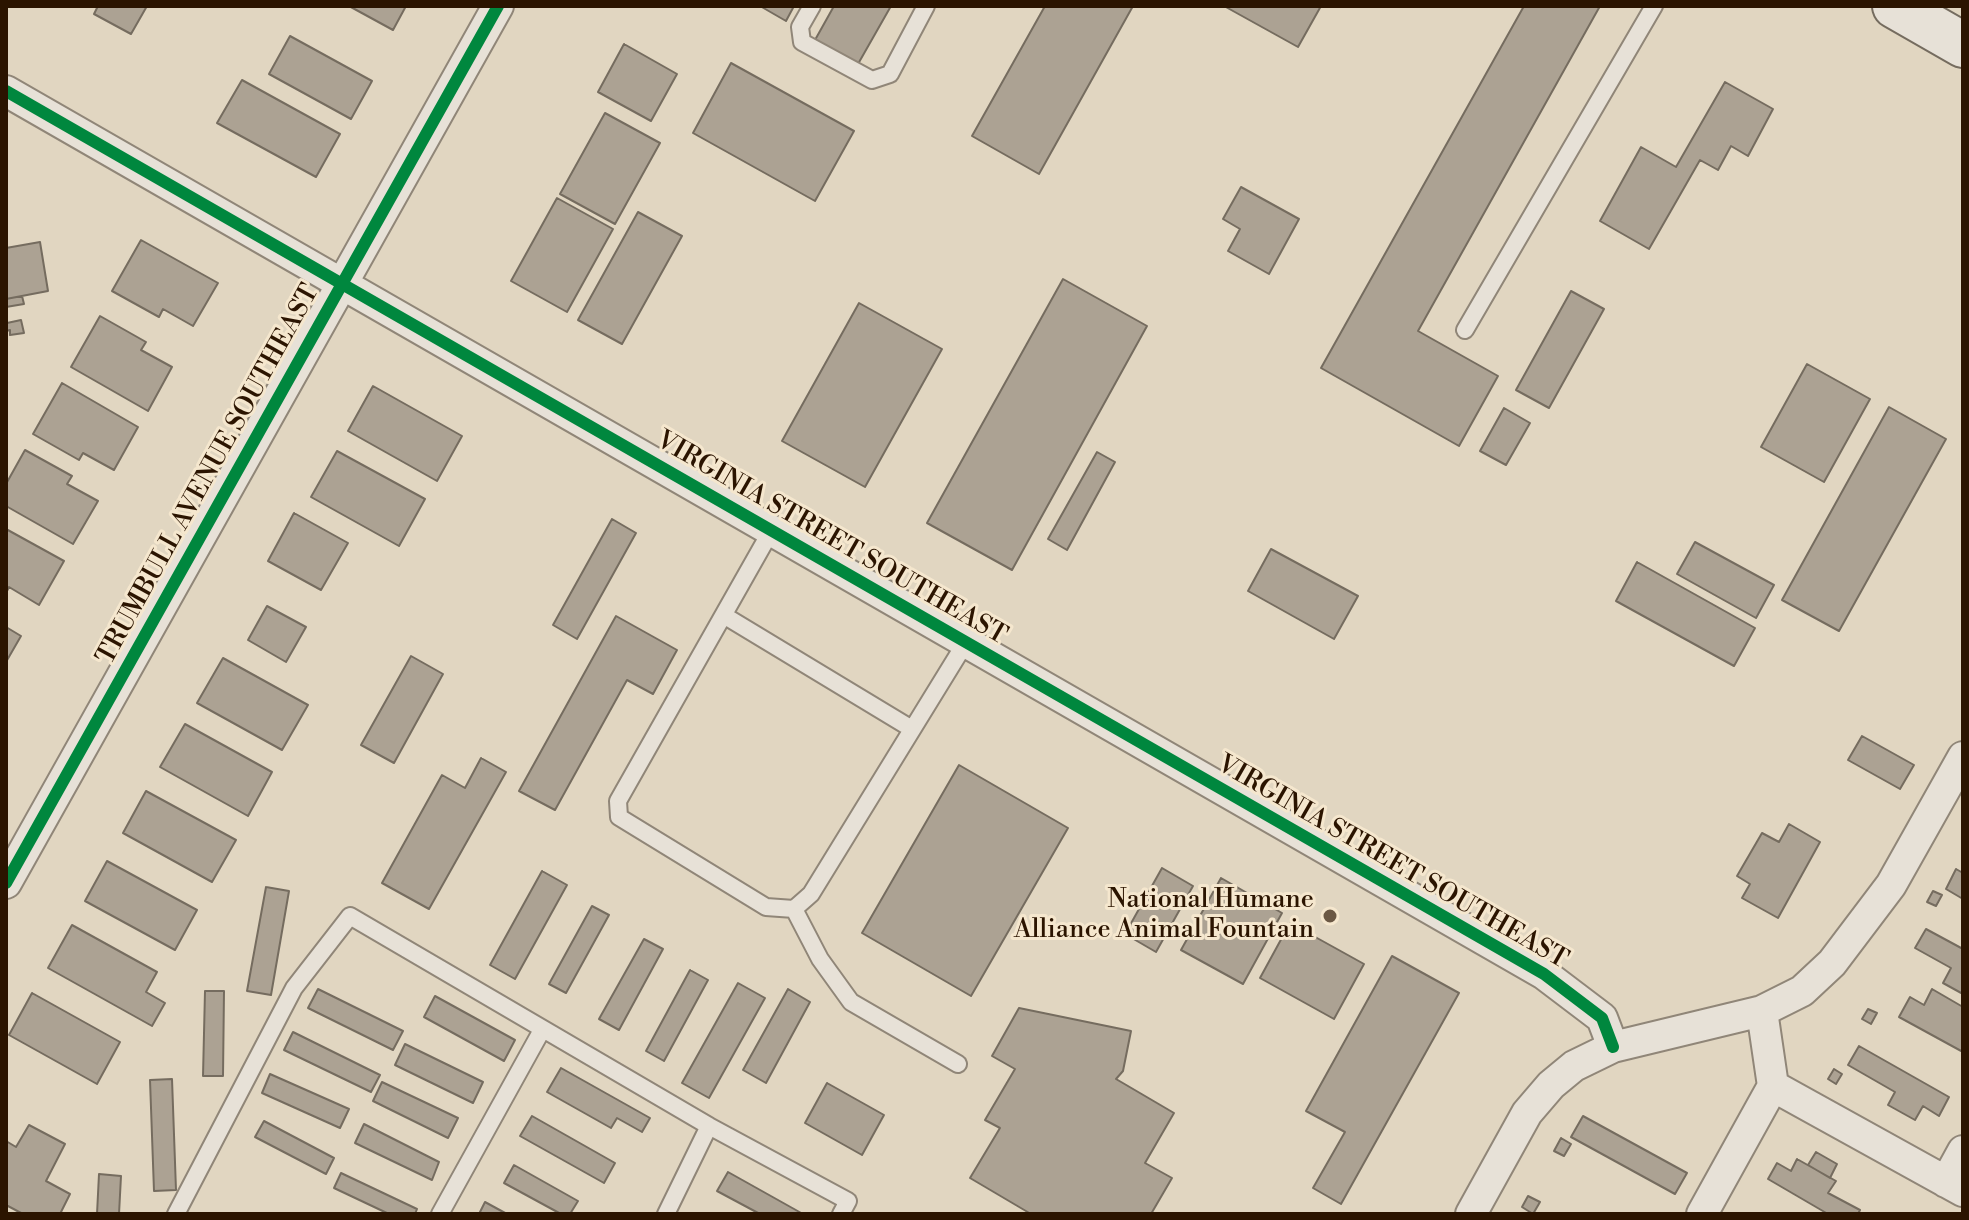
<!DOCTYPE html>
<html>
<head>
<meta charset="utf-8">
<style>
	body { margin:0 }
	#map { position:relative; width:1969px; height:1220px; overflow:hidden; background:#e1d6c1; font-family:"Libre Bodoni",serif }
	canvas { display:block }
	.frame { position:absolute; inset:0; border:8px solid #2b1400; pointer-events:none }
</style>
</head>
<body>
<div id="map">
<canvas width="1969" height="1220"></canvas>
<div class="frame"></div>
</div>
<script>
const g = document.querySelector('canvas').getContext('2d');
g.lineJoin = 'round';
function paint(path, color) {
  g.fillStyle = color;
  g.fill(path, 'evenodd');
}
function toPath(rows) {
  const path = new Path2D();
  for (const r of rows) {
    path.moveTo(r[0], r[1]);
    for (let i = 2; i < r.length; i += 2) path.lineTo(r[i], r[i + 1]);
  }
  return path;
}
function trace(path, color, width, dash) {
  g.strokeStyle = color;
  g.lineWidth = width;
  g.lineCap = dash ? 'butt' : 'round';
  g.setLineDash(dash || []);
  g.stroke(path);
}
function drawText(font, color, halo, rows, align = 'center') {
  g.font = font + ' "Libre Bodoni",serif';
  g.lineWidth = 6;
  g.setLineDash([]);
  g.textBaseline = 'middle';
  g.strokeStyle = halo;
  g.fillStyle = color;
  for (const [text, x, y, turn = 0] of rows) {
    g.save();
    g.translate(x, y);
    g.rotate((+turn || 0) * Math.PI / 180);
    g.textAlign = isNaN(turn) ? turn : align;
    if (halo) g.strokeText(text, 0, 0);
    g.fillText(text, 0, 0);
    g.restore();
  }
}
const building = toPath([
	[98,6,147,6,131,34,94,14,98,6],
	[349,6,406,6,393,30,349,6],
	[760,6,794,6,786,21,760,6],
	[834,6,891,6,858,64,815,40,834,6],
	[1045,6,1133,6,1039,174,972,136,1045,6],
	[1224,6,1321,6,1298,47,1224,6],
	[1524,6,1600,6,1418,331,1498,376,1459,446,1321,368,1524,6],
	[290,36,372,81,351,119,269,74,290,36],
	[624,44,677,74,651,121,598,92,624,44],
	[731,63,854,131,815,201,693,133,731,63],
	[242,80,340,134,316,177,217,123,242,80],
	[1725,82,1773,109,1748,156,1731,146,1718,170,1700,160,1649,249,1600,221,1641,147,1676,167,1725,82],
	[605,113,660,143,615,224,560,194,605,113],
	[1241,187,1299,219,1269,274,1228,251,1240,229,1223,219,1241,187],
	[557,198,613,229,567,312,511,281,557,198],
	[638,212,682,236,622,344,578,320,638,212],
	[141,240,218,283,193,326,163,309,159,317,112,291,141,240],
	[40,242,48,291,6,299,6,248,40,242],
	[1063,279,1147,326,1012,570,927,523,1063,279],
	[1571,291,1604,309,1549,408,1516,390,1571,291],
	[22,296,24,304,6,307,6,299,22,296],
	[859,303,942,349,865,487,782,441,859,303],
	[6,314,7,323,21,320,24,333,10,335,10,330,6,331,6,314],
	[100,316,146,342,141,350,172,367,148,411,71,367,100,316],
	[1807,364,1870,399,1824,482,1761,447,1807,364],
	[62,383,138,427,114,470,83,453,79,460,33,434,62,383],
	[373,386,462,436,437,481,348,431,373,386],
	[1889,407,1946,439,1839,631,1782,600,1889,407],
	[1504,408,1530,423,1506,465,1480,451,1504,408],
	[25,450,72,476,67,484,98,501,73,544,6,506,6,484,25,450],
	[337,451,425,499,399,546,311,497,337,451],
	[1097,452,1115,462,1067,550,1048,539,1097,452],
	[294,513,348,543,321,590,268,561,294,513],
	[612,519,636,533,577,639,553,625,612,519],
	[6,529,64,561,39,605,9,587,6,593,6,529],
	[1695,542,1774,585,1756,618,1677,574,1695,542],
	[1271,549,1358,596,1334,639,1248,591,1271,549],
	[1637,562,1755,628,1734,666,1616,601,1637,562],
	[267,606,306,627,286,662,248,640,267,606],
	[616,616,677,650,653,694,627,680,555,810,519,791,616,616],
	[6,627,21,636,6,662,6,627],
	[411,656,443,674,394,763,361,745,411,656],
	[223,658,308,705,282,750,197,703,223,658],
	[185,724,272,772,248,816,160,767,185,724],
	[1862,736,1914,765,1900,789,1848,760,1862,736],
	[481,758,506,772,429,909,382,883,442,775,465,788,481,758],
	[959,765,1068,828,971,996,862,933,959,765],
	[146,791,236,840,212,882,123,833,146,791],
	[1789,824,1820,842,1778,918,1742,898,1750,884,1737,876,1762,833,1779,842,1789,824],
	[107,861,197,910,175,950,85,901,107,861],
	[1162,868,1193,886,1156,952,1125,934,1162,868],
	[1956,869,1963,873,1963,899,1946,889,1956,869],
	[542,871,567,885,515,979,490,965,542,871],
	[1221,878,1282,913,1243,984,1181,950,1221,878],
	[266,887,289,891,271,995,247,991,266,887],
	[1933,891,1942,895,1936,906,1927,902,1933,891],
	[592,906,609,915,566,993,549,984,592,906],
	[1290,923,1364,964,1334,1019,1260,978,1290,923],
	[72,925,157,972,146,992,165,1003,152,1026,48,968,72,925],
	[1926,929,1963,949,1963,994,1943,983,1951,968,1915,948,1926,929],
	[644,939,663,949,619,1030,599,1019,644,939],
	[1392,956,1459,993,1341,1204,1313,1188,1345,1132,1306,1111,1392,956],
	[690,970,708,980,664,1061,646,1051,690,970],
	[738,983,765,998,709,1098,682,1083,738,983],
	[318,989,403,1031,393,1050,308,1008,318,989],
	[788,989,810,1002,766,1083,743,1070,788,989],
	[1932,989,1963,1007,1963,1052,1899,1017,1910,997,1924,1005,1932,989],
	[205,991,224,991,223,1076,203,1076,205,991],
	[32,993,120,1042,97,1084,9,1035,32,993],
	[435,996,515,1040,504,1061,424,1017,435,996],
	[1019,1008,1131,1031,1123,1071,1116,1079,1174,1113,1145,1163,1172,1178,1151,1214,1031,1214,970,1178,1000,1128,985,1120,1015,1069,992,1056,1019,1008],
	[1868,1009,1877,1013,1871,1024,1862,1019,1868,1009],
	[293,1032,380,1075,371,1092,284,1050,293,1032],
	[405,1044,483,1082,473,1103,395,1065,405,1044],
	[1859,1046,1949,1097,1939,1116,1923,1106,1915,1120,1888,1105,1895,1092,1848,1065,1859,1046],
	[561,1068,650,1118,642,1132,617,1118,611,1128,547,1092,561,1068],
	[1834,1069,1842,1074,1836,1084,1828,1079,1834,1069],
	[270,1074,349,1109,340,1128,262,1093,270,1074],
	[172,1079,176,1190,154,1191,150,1080,172,1079],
	[382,1082,458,1118,448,1138,373,1101,382,1082],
	[827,1083,884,1115,862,1155,805,1123,827,1083],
	[532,1116,615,1163,604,1183,520,1136,532,1116],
	[1583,1116,1687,1173,1675,1194,1571,1137,1583,1116],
	[264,1121,334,1158,326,1174,255,1137,264,1121],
	[364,1124,439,1162,432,1180,355,1143,364,1124],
	[29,1125,65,1144,46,1181,70,1194,60,1214,23,1214,6,1205,6,1141,16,1147,29,1125],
	[1561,1138,1571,1144,1564,1156,1554,1151,1561,1138],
	[1816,1152,1837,1164,1830,1178,1808,1165,1816,1152],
	[1797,1159,1836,1181,1828,1193,1860,1210,1858,1214,1828,1214,1768,1179,1777,1163,1791,1171,1797,1159],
	[514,1165,578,1201,570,1214,561,1214,504,1183,514,1165],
	[728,1172,803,1214,760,1214,717,1191,728,1172],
	[341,1173,417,1209,415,1214,389,1214,334,1188,341,1173],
	[99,1174,121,1176,119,1214,97,1214,99,1174],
	[1528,1196,1540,1202,1533,1214,1522,1207,1528,1196],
	[485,1202,507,1214,479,1214,485,1202]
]);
paint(building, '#aca293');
trace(building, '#756c5f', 2);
const lane = toPath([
	[812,6,800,27,802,42,872,80,890,74,926,6],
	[1465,330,1654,6],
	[771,531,618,801,619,817,766,907,794,909,811,894,966,642],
	[725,616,912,729],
	[794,909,820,959,851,1002,958,1064],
	[709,1126,848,1201,841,1214],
	[176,1214,294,988,350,916,709,1126,666,1214],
	[440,1214,542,1030]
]);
const street = toPath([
	[6,91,1544,974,1602,1018,1613,1047],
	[6,883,498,6],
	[1762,1011,1773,1086],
	[1773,1086,1963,1191],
	[1946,1182,1963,1151],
	[1471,1214,1527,1113,1551,1085,1574,1066,1613,1047,1762,1011,1802,991,1832,963,1891,885,1963,757],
	[1702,1214,1773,1086]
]);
const secondary = toPath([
	[1895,6,1963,45]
]);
trace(lane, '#908678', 20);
trace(street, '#908678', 34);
trace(secondary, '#756c5f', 48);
trace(lane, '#e7e1d7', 16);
trace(street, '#e7e1d7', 30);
trace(secondary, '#e7e1d7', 44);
trace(toPath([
	[6,91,1544,974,1602,1018,1613,1047],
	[6,883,498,6]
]), '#00873e', 12);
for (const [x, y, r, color] of [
	[1330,916,8,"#6b5844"]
]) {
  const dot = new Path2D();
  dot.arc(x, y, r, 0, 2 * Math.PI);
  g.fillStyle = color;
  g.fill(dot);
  trace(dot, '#f5e7ce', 3);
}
drawText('26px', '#2b1400', '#f5e7ce', [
	["TRUMBULL AVENUE SOUTHEAST",209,475,-61],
	["VIRGINIA STREET SOUTHEAST",831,539,30],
	["VIRGINIA STREET SOUTHEAST",1392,863,30]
]);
drawText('26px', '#2b1400', '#f5e7ce', [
	["National Humane",1314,901],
	["Alliance Animal Fountain",1314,931]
], 'right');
</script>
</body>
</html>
